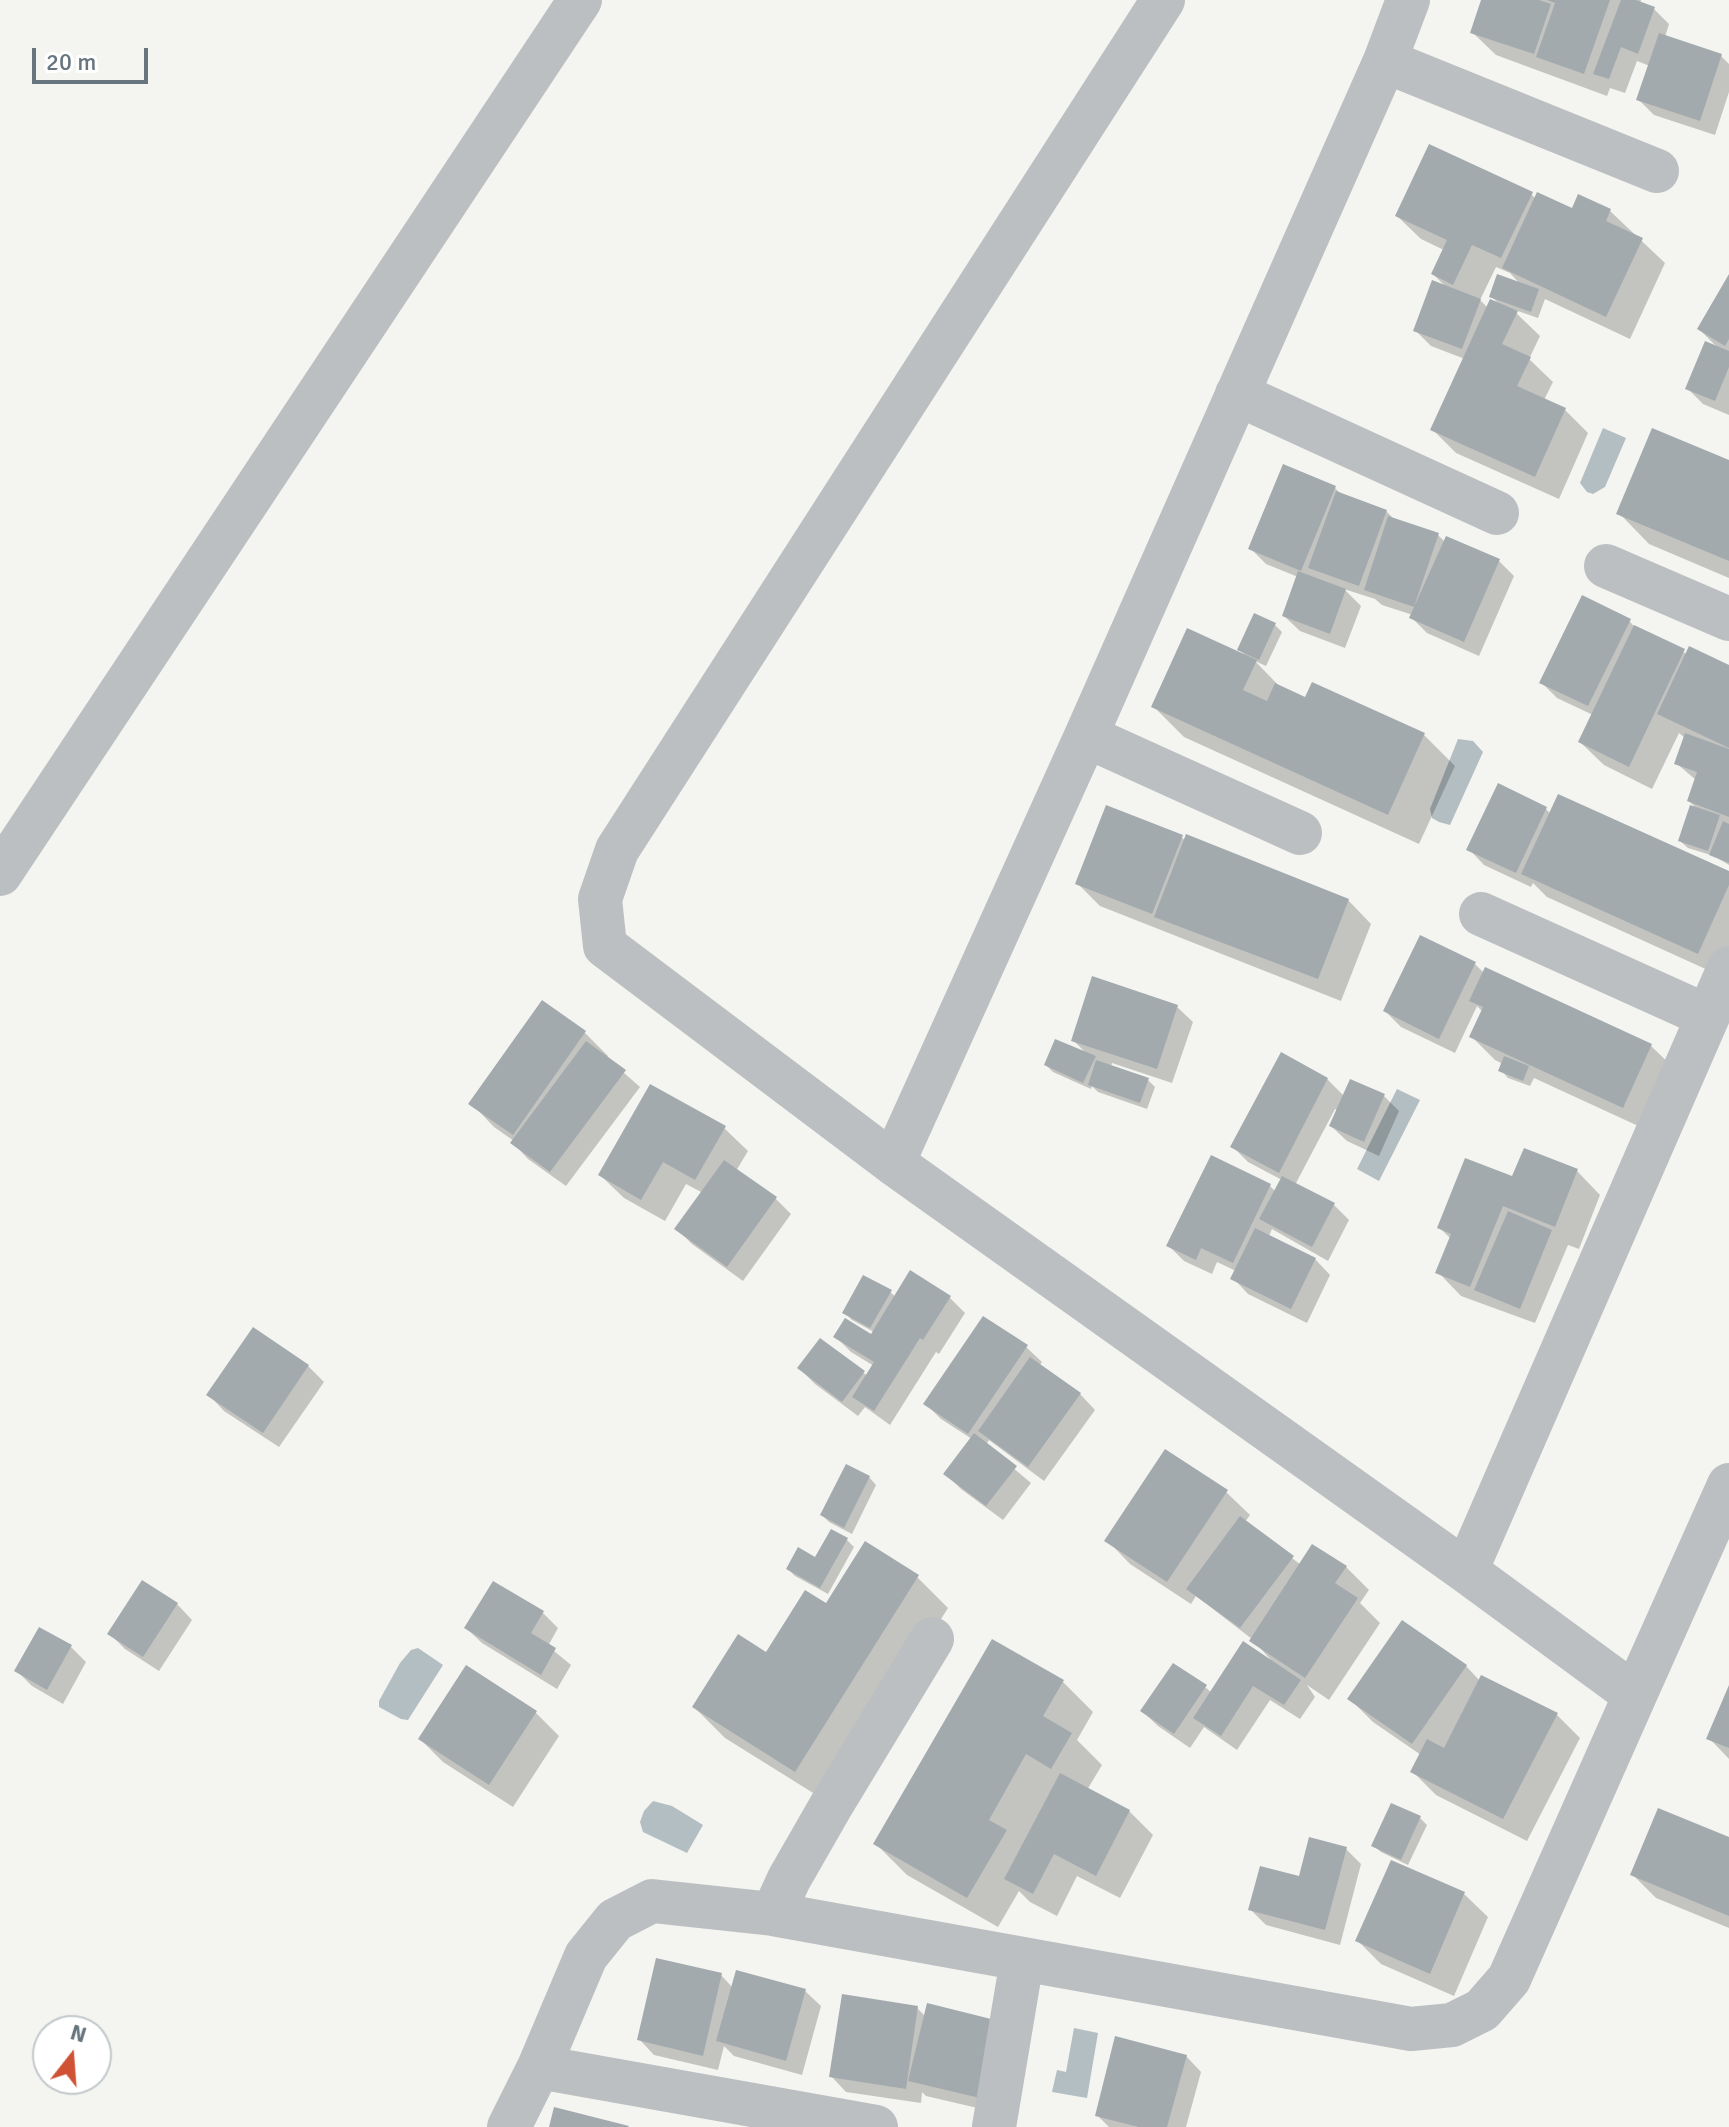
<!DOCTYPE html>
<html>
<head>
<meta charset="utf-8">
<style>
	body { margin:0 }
	#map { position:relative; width:1729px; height:2127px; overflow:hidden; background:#f4f4f0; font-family:Signika,sans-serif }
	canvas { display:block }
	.north { position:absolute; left:32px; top:2015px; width:80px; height:80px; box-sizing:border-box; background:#fff; border:2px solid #c2c8cb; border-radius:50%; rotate:17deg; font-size:22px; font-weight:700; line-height:32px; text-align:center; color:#66757e }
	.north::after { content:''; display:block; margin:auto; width:28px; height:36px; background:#cf5235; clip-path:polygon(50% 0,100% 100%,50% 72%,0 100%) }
	.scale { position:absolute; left:32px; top:48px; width:116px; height:36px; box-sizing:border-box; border:4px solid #66757e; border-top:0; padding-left:10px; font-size:24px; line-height:28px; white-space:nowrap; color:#66757e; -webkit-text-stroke:6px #fff; paint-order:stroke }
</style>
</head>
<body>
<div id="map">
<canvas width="1729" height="2127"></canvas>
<div class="north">N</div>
<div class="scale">20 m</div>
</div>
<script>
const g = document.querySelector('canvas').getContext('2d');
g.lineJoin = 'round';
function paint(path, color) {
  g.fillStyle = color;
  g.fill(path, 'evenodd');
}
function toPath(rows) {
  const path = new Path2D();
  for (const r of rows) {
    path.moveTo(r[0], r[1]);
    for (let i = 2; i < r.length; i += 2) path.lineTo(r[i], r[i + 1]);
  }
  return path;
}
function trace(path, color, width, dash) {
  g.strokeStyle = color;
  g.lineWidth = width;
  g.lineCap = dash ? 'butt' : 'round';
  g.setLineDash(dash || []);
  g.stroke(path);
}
paint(toPath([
	[1603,428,1626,438,1605,487,1593,494,1587,492,1580,483],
	[1458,739,1473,741,1483,752,1450,825,1439,822,1432,818,1430,809],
	[1397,1089,1420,1100,1379,1181,1357,1169],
	[418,1648,443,1665,408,1720,401,1719,379,1707,379,1701,400,1663,411,1650],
	[653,1801,672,1806,703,1825,687,1853,643,1832,640,1822,644,1811],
	[1074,2028,1098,2033,1087,2098,1052,2092,1057,2070,1066,2072]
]), '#b3bec2');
paint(toPath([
	[1483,0,1641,0,1640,3,1654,9,1669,24,1665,37,1720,55,1729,64,1729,92,1715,135,1654,115,1639,100,1650,66,1637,61,1625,93,1610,88,1607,96,1496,55,1472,32],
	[1531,194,1536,199,1572,211,1610,211,1665,263,1630,339,1545,299,1538,318,1512,309,1540,336,1529,359,1553,382,1544,400,1565,410,1588,433,1559,499,1456,453,1433,430,1465,359,1431,346,1415,330,1447,288,1433,274,1444,250,1421,239,1397,216],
	[1496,267,1510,273,1521,285,1491,296,1500,305,1488,308,1480,300],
	[1729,278,1729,415,1703,404,1687,388,1718,348,1699,329],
	[1729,462,1729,578,1649,544,1619,513],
	[1335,488,1342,495,1386,511,1395,520,1438,535,1445,542,1499,561,1514,576,1479,656,1427,633,1412,618,1413,615,1382,605,1375,599,1344,589,1361,606,1345,648,1300,631,1284,616,1298,577,1266,564,1250,548],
	[1255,616,1275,625,1282,632,1266,666,1255,661,1281,688,1306,699,1313,685,1424,735,1455,766,1419,844,1184,737,1153,706,1248,658,1239,649],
	[1629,621,1637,629,1687,654,1729,667,1729,865,1714,856,1688,848,1680,841,1698,810,1689,801,1696,780,1676,763,1685,738,1679,733,1652,789,1604,765,1580,742,1593,715,1557,698,1541,682],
	[1546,809,1551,814,1729,874,1729,959,1721,976,1547,897,1533,883,1531,887,1484,865,1469,849],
	[1181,837,1186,841,1348,900,1371,924,1341,1001,1100,906,1077,883],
	[1475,964,1484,973,1651,1046,1675,1069,1647,1130,1534,1078,1530,1086,1508,1078,1501,1070,1503,1064,1495,1060,1472,1037,1483,1012,1477,1006,1455,1053,1401,1027,1385,1011],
	[542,1003,585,1033,608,1056,607,1058,640,1087,566,1186,528,1159,513,1143,514,1141,494,1127,471,1103],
	[1177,1007,1193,1022,1172,1083,1112,1063,1111,1067,1148,1080,1155,1087,1147,1109,1098,1092,1092,1086,1091,1089,1053,1072,1046,1065,1087,1054,1073,1040],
	[1327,1079,1344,1096,1384,1096,1399,1111,1379,1156,1347,1141,1331,1126,1338,1111,1335,1109,1295,1185,1333,1204,1349,1220,1328,1261,1272,1229,1269,1236,1315,1259,1330,1275,1307,1323,1248,1294,1233,1278,1236,1271,1217,1262,1212,1274,1184,1261,1168,1245,1212,1157,1270,1186,1276,1192,1282,1180,1248,1162,1233,1147],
	[724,1128,748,1151,736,1171,776,1199,791,1214,743,1281,692,1244,677,1229,703,1193,686,1184,665,1221,624,1198,600,1175],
	[1577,1171,1600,1195,1579,1249,1568,1245,1535,1323,1461,1296,1438,1272,1451,1239,1439,1227,1514,1179],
	[890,1292,896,1297,949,1297,965,1313,939,1354,936,1352,890,1425,865,1407,858,1416,815,1384,799,1368,864,1373,867,1376,874,1366,851,1352,836,1337,871,1336,874,1332,852,1320,845,1313],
	[253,1329,308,1366,324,1382,279,1447,224,1411,209,1395],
	[1026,1347,1042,1362,1039,1366,1080,1394,1095,1410,1044,1481,989,1440,986,1445,1031,1483,1003,1520,961,1489,946,1474,972,1439,941,1419,926,1404],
	[869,1477,876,1485,852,1534,829,1522,822,1515],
	[1226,1492,1250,1515,1245,1522,1301,1565,1346,1567,1369,1590,1360,1603,1380,1623,1329,1700,1307,1685,1315,1697,1300,1719,1270,1700,1237,1750,1204,1727,1190,1748,1158,1726,1142,1711,1205,1687,1212,1693,1271,1660,1252,1639,1196,1596,1191,1604,1130,1564,1107,1540],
	[847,1540,854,1547,828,1594,795,1576,788,1569,816,1560],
	[917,1577,948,1608,826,1801,725,1738,694,1707,767,1655,826,1606],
	[177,1604,192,1620,159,1671,125,1649,110,1634],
	[543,1613,558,1628,548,1646,571,1665,557,1689,482,1643,466,1628],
	[71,1647,86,1662,63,1704,32,1686,17,1671],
	[1466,1666,1480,1681,1556,1714,1580,1738,1527,1841,1436,1795,1413,1772,1421,1755,1373,1722,1350,1699],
	[467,1668,536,1713,559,1736,513,1807,443,1762,420,1739],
	[1062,1681,1093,1712,1077,1740,1102,1765,1087,1790,1129,1811,1153,1835,1120,1898,1077,1876,1057,1916,1030,1902,1019,1891,998,1927,907,1875,876,1844],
	[1729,1690,1729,1759,1709,1738],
	[1420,1818,1427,1825,1408,1865,1381,1852,1373,1845],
	[1729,1840,1729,1928,1656,1898,1632,1874],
	[1346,1849,1361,1864,1340,1945,1266,1925,1250,1909],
	[1464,1894,1488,1917,1454,1996,1381,1964,1358,1941],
	[721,1975,733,1988,805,1991,821,2006,802,2075,734,2056,724,2046,718,2070,654,2055,639,2039],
	[917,2008,926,2017,999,2113,926,2096,922,2092,921,2103,846,2092,831,2076],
	[1186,2056,1201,2072,1186,2127,1109,2127,1097,2115]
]), '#0003');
paint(toPath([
	[1481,0,1539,0,1551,4,1534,54,1470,33],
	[1547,0,1610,0,1584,74,1536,57,1555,3],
	[1621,0,1636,0,1655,7,1638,54,1621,47,1609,79,1593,74],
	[1659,33,1722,54,1700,121,1636,100],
	[1429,144,1533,192,1501,258,1472,245,1453,285,1431,274,1447,240,1395,216],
	[1537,192,1572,208,1578,194,1611,209,1606,221,1643,238,1606,317,1502,268],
	[1497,274,1539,289,1531,312,1489,297],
	[1729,274,1729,339,1725,346,1697,329],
	[1432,280,1481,299,1462,349,1413,331],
	[1490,299,1518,311,1502,344,1531,357,1517,386,1566,408,1535,477,1430,430],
	[1705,341,1729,351,1729,367,1715,401,1685,389],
	[1652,428,1729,460,1729,561,1616,514],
	[1283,464,1336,486,1301,571,1248,549],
	[1336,491,1387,510,1359,586,1308,568],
	[1388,516,1439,533,1414,607,1364,590],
	[1446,536,1500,559,1464,642,1409,618],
	[1298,571,1346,589,1330,634,1282,616],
	[1582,595,1631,619,1588,706,1539,683],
	[1254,613,1276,623,1259,660,1237,650],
	[1634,625,1685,649,1629,767,1578,742],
	[1187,628,1257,660,1243,690,1267,701,1275,683,1305,697,1312,682,1425,733,1388,815,1151,707],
	[1689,646,1729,665,1729,748,1657,714],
	[1685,733,1729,749,1729,817,1687,801,1697,772,1674,764],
	[1498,783,1547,807,1516,873,1466,850],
	[1558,794,1729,871,1729,885,1698,954,1521,874],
	[1106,805,1183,835,1152,914,1075,884],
	[1690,805,1720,815,1708,851,1678,841],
	[1723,821,1729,824,1729,863,1709,855],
	[1186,834,1349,899,1318,979,1154,917],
	[1420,935,1476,962,1439,1039,1383,1011],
	[1485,967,1652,1044,1623,1108,1469,1037,1483,1007,1469,1001],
	[1092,976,1178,1005,1157,1069,1071,1041],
	[542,1000,586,1031,513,1135,468,1104],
	[1055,1039,1096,1056,1083,1083,1044,1065],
	[586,1041,626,1070,550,1172,510,1143],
	[1281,1052,1328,1078,1279,1173,1230,1147],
	[1504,1056,1529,1066,1523,1081,1498,1071],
	[1096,1060,1149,1078,1140,1103,1088,1085],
	[1350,1079,1385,1094,1364,1142,1329,1126],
	[650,1084,726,1126,695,1180,663,1162,641,1200,598,1175],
	[1524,1148,1578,1169,1555,1227,1503,1206,1470,1287,1435,1273,1451,1234,1437,1228,1465,1158,1512,1176],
	[1211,1155,1271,1184,1233,1263,1201,1248,1196,1260,1166,1246],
	[724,1160,777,1197,727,1267,674,1229],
	[1282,1176,1335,1203,1312,1247,1259,1219],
	[1508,1211,1552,1230,1520,1309,1474,1290],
	[1255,1228,1316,1258,1291,1309,1230,1279],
	[910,1270,951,1296,923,1340,920,1338,874,1411,852,1397,874,1362,833,1337,845,1318,871,1334],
	[863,1275,892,1290,870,1328,842,1313],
	[983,1316,1028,1345,968,1434,923,1404],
	[253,1327,309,1365,263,1433,206,1395],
	[820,1338,865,1371,842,1402,797,1368],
	[1030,1357,1081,1393,1028,1467,978,1431],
	[974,1433,1017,1466,986,1506,943,1474],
	[1165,1449,1228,1490,1167,1582,1104,1541],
	[846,1464,870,1476,844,1528,820,1515],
	[1240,1516,1294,1556,1240,1628,1186,1589],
	[831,1529,848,1538,820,1588,786,1569,798,1547,815,1557],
	[865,1541,919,1575,795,1772,692,1707,738,1634,766,1652,805,1590,826,1603],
	[1312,1544,1347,1566,1335,1583,1358,1598,1305,1678,1249,1641],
	[142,1580,178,1603,143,1657,107,1634],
	[493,1581,544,1611,531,1633,556,1648,541,1675,464,1628],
	[1402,1620,1467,1665,1412,1744,1347,1699],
	[39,1627,72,1645,47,1690,14,1671],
	[992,1639,1064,1680,1043,1716,1072,1733,1051,1769,1026,1754,989,1820,1007,1830,967,1898,873,1844],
	[1243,1641,1301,1680,1284,1705,1253,1686,1221,1736,1193,1718],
	[1173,1663,1207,1685,1174,1734,1140,1711],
	[466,1665,537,1711,489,1785,418,1739],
	[1481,1675,1558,1713,1503,1819,1410,1772,1427,1739,1444,1748],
	[1729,1685,1729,1748,1706,1739],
	[1060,1773,1130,1810,1096,1876,1054,1854,1033,1894,1004,1879],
	[1391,1803,1421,1816,1401,1860,1371,1846],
	[1658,1808,1729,1837,1729,1916,1630,1875],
	[1309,1837,1347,1847,1325,1930,1248,1910,1260,1866,1299,1876],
	[1391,1860,1465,1892,1430,1974,1355,1941],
	[656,1958,722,1973,703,2056,637,2040],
	[736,1970,806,1989,786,2061,716,2041],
	[842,1994,918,2006,906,2089,829,2077],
	[927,2003,1003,2022,984,2099,908,2081],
	[1115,2036,1187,2055,1167,2127,1139,2127,1095,2116],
	[554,2107,629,2126,628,2127,549,2127]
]), '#a2aaae');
trace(toPath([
	[1385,61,1657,171],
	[1237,394,1497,513],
	[1606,566,1729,619],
	[1086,736,1300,833],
	[0,874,580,0],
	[1481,914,1707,1016],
	[893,1163,1086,736,1385,61,1408,0],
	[1466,1571,1729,968],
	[1635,1695,1729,1485],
	[773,1914,789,1879,832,1804,932,1639],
	[539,2067,876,2127],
	[509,2127,539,2067,586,1956,615,1920,652,1901,773,1914,1411,2029,1452,2025,1482,2010,1509,1979,1635,1695,1466,1571,893,1163,605,946,600,899,617,850,1163,0],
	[994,2127,1022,1960]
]), '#bbbfc2', 44);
</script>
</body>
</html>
